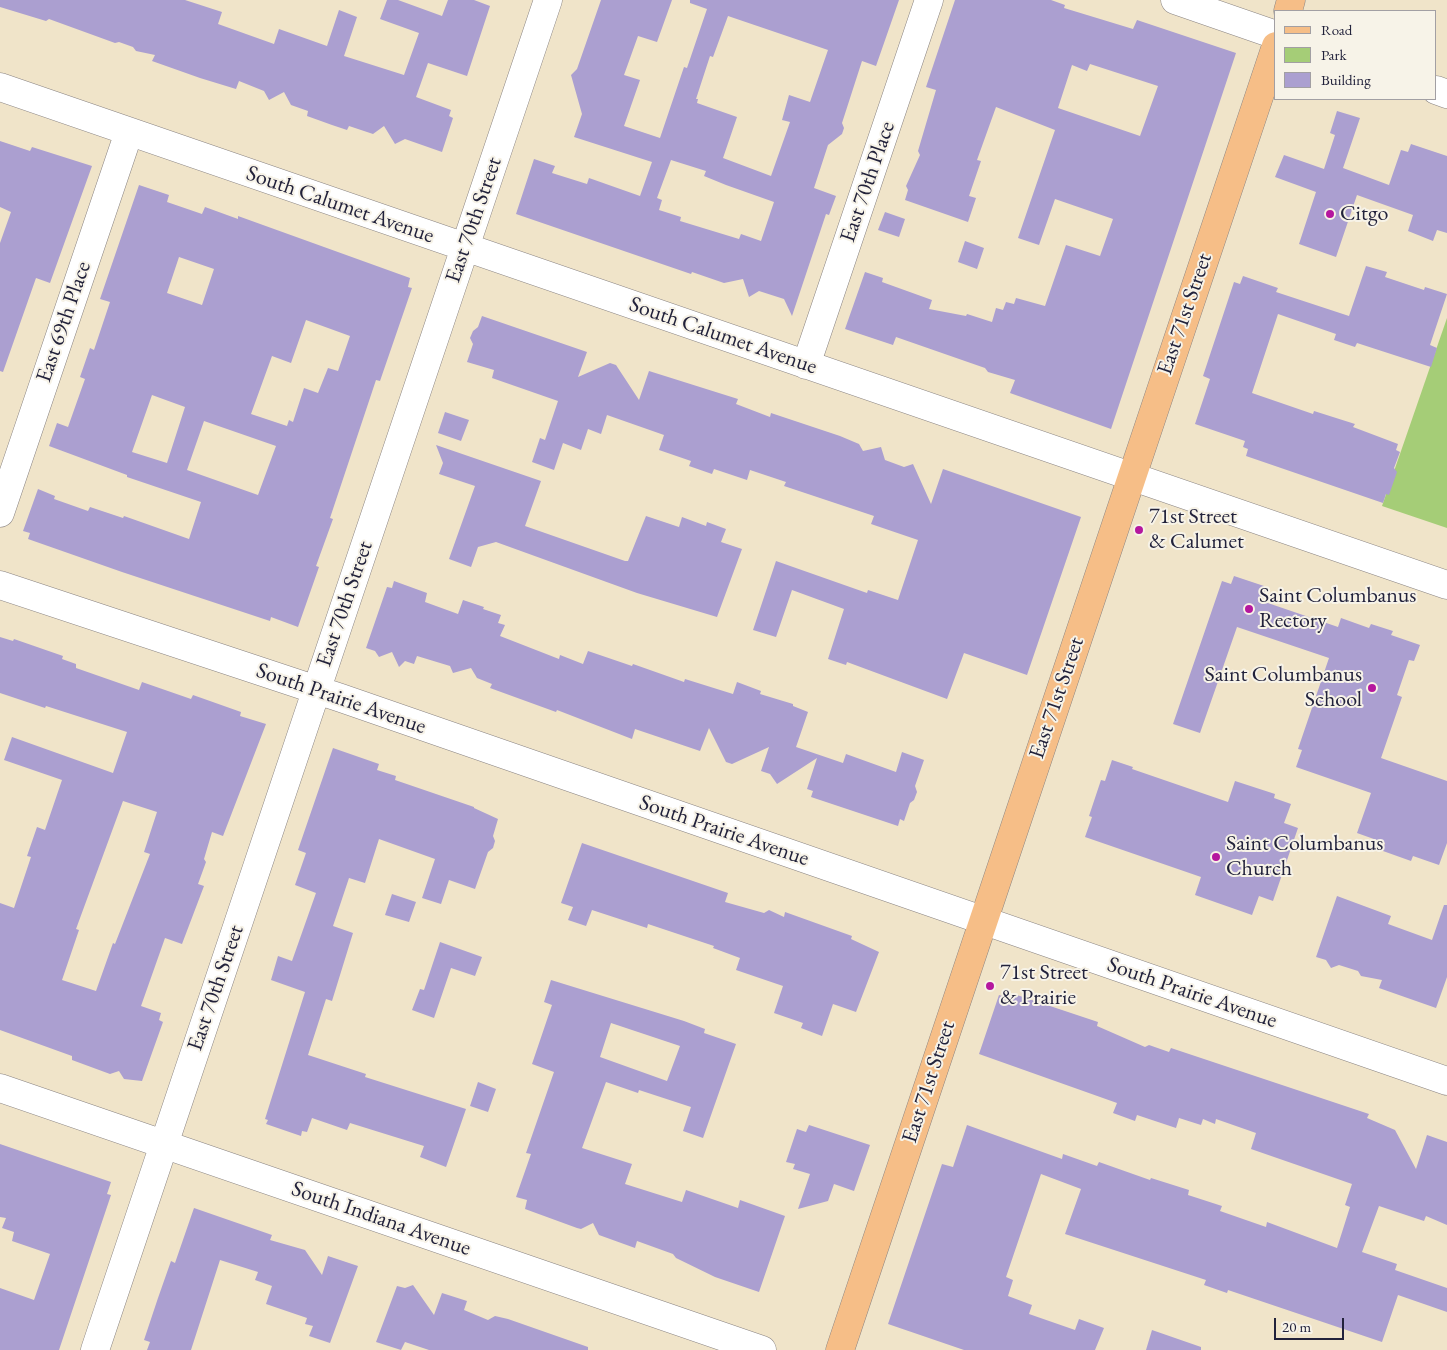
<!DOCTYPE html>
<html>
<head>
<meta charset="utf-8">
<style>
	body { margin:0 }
	#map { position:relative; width:1447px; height:1350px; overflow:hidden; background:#f0e4c9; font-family:"EB Garamond",serif }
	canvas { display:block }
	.legend { position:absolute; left:1274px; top:10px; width:162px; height:90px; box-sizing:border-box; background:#f7f3e8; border:1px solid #a29fa3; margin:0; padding:6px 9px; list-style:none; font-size:15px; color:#22223b }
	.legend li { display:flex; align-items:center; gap:10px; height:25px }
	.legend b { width:25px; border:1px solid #a29fa3 }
	.scale { position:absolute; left:1274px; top:1318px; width:70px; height:22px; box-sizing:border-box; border:2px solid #22223b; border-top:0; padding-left:6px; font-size:15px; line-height:18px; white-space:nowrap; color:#22223b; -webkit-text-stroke:4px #f7f3e8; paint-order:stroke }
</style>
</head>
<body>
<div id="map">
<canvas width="1447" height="1350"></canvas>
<ul class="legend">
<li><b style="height:6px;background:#f6be87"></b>Road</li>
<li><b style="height:14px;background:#a5cd77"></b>Park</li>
<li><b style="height:14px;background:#ab9fd0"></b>Building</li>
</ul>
<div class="scale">20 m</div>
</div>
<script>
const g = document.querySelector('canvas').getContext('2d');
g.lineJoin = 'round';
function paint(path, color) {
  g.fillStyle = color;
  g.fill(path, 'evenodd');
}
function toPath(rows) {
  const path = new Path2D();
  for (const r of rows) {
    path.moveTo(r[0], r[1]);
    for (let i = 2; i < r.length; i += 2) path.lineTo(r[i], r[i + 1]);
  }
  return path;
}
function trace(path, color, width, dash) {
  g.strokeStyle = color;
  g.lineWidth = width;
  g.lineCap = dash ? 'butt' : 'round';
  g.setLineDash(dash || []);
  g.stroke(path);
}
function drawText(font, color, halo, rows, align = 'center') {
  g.font = font + ' "EB Garamond",serif';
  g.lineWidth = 4;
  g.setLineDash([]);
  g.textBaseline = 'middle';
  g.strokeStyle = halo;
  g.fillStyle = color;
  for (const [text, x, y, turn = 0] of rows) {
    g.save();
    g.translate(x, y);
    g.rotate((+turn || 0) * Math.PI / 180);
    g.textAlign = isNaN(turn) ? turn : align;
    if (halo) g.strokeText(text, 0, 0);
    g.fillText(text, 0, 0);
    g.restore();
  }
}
paint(toPath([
	[1447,318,1447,528,1382,506]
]), '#a5cd77');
paint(toPath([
	[0,0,185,0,222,12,218,24,274,44,279,29,327,46,339,10,357,17,344,56,404,75,419,33,380,19,387,0,398,0,442,16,448,0,474,0,490,6,467,76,428,63,416,97,451,110,449,116,453,118,442,152,405,139,395,144,384,126,373,134,349,126,347,130,332,125,307,116,308,111,291,105,284,92,269,100,264,91,239,81,236,89,200,78,152,61,155,55,136,51,133,47,119,42,115,43,49,19,46,21,0,7],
	[601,0,672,0,657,42,638,36,624,75,640,80,624,126,660,138,684,67,687,68,707,9,690,3,690,0,899,0,876,66,862,61,842,123,844,128,842,134,828,145,814,188,836,196,829,215,826,214,792,316,784,299,759,291,749,297,743,279,724,283,692,272,691,274,516,214,534,159,555,166,552,173,587,184,589,178,640,196,652,162,574,137,582,114,571,75,577,69],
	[728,16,828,50,810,102,789,95,782,120,790,122,771,176,723,158,737,117,697,103,698,99,696,99,710,56,713,57],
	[671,160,706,171,704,176,726,185,774,202,761,241,741,234,739,239,680,221,681,217,659,210,662,200,657,198],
	[955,0,1051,0,1065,5,1064,8,1133,29,1137,20,1236,53,1111,429,1010,393,1015,380,988,372,985,368,896,337,893,345,845,329,865,272,883,278,882,282,932,300,929,309,966,316,967,314,992,322,996,308,1003,310,1006,302,1014,304,1016,298,1045,306,1066,245,1100,256,1113,219,1055,199,1039,245,1018,238,1055,130,996,107,977,160,981,161,969,196,976,198,968,222,905,200,908,190,906,186,920,155,918,151,936,90,926,87],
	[1090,64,1158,86,1140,136,1058,108,1072,65,1087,71],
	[1337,111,1360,118,1343,168,1389,185,1401,150,1408,152,1411,144,1447,156,1447,233,1437,230,1433,241,1408,231,1413,215,1357,195,1336,257,1299,244,1316,192,1275,177,1284,155,1324,169,1335,135,1330,133],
	[0,141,30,151,32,147,92,166,50,283,36,278,3,372,0,371,0,243,11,212,0,207],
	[139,185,169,195,167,202,202,214,205,207,238,219,238,216,410,278,408,287,412,288,380,381,376,380,330,518,333,519,316,566,319,567,298,627,271,617,270,621,122,572,28,539,30,533,23,531,38,489,55,496,54,499,88,511,90,507,123,518,124,516,189,539,201,502,127,477,127,475,49,446,57,423,68,427,85,379,80,377,90,348,94,350,110,302,100,299],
	[179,257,214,269,202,305,167,293],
	[306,320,350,336,338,371,328,368,318,393,304,388,293,422,289,420,287,426,251,414,272,356,291,363],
	[152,395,185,407,167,463,132,452],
	[204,421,276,446,258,495,187,470],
	[885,212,905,219,899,237,878,230],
	[965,241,984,248,977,269,958,262],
	[1366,266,1387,272,1385,277,1424,290,1425,287,1447,294,1430,345,1437,348,1431,367,1357,343,1355,347,1334,340,1336,334,1278,314,1252,393,1313,414,1314,411,1355,424,1353,427,1398,444,1396,450,1400,452,1394,468,1397,472,1389,495,1386,494,1383,503,1246,456,1248,449,1243,447,1245,441,1195,424,1210,379,1203,376,1234,282,1240,284,1243,276,1278,288,1276,292,1349,316],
	[482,316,587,352,578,377,610,363,616,365,639,400,649,371,738,399,736,404,770,417,771,413,840,436,859,444,863,451,881,447,885,460,904,467,913,464,931,504,943,469,1081,517,1027,675,964,653,947,699,847,662,846,665,828,659,844,609,792,590,776,637,753,630,776,561,867,593,868,590,898,600,918,540,871,524,874,516,784,486,786,482,750,470,747,480,714,469,712,474,689,466,691,461,659,450,664,435,607,415,601,434,588,429,581,450,563,443,554,470,532,462,540,438,545,440,558,401,492,378,494,370,467,362,473,344,470,338,473,331,478,327],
	[445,412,469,420,461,441,438,433],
	[436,445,541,481,525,526,625,561,628,561,646,516,679,527,682,517,706,526,707,522,726,529,721,542,742,549,717,617,637,593,496,542,478,547,471,567,449,559,475,486,439,474,443,463],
	[1234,576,1267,587,1262,601,1338,627,1341,618,1369,628,1371,624,1393,631,1391,635,1420,645,1414,661,1409,660,1397,695,1402,697,1381,758,1447,781,1447,843,1439,865,1413,856,1411,861,1383,851,1385,843,1357,833,1371,793,1296,767,1302,750,1298,749,1329,658,1237,627,1200,733,1173,724,1222,581,1231,584],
	[394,581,427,593,425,602,458,614,463,600,484,607,483,609,501,615,498,623,505,625,500,636,559,659,560,655,583,664,588,651,632,666,633,664,684,682,685,679,733,694,737,682,761,691,760,694,793,704,793,706,808,712,796,747,843,763,846,754,896,772,902,752,924,760,915,786,917,792,914,800,910,803,904,821,900,819,898,826,811,797,813,791,807,789,817,758,777,784,770,774,761,771,769,747,732,764,726,762,709,728,700,751,635,729,632,739,557,710,556,712,490,688,492,684,477,678,471,668,453,673,450,666,417,656,414,664,405,661,399,667,392,652,379,657,375,651,366,648,387,587,392,588],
	[0,637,13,641,14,639,63,656,62,659,76,664,76,668,139,690,142,682,191,699,193,695,241,712,240,716,266,724,223,836,212,832,204,859,206,862,198,884,204,886,182,944,165,938,141,1006,161,1013,159,1020,163,1022,142,1081,124,1079,119,1071,110,1074,72,1060,72,1056,0,1030,0,903,14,908,31,857,27,856,37,827,45,830,62,780,4,760,12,737,113,773,127,732,46,706,45,708,0,693],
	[123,801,157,812,144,852,150,854,115,944,113,943,96,991,62,980,79,930,76,929],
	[333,748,379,764,377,770,396,776,395,780,474,807,474,808,498,819,493,836,495,841,493,848,488,852,475,889,449,880,441,904,422,898,435,859,379,839,365,883,349,878,333,926,353,933,332,1001,326,999,308,1055,366,1074,365,1077,466,1109,446,1167,420,1157,424,1146,350,1123,347,1130,312,1118,307,1132,302,1131,301,1136,266,1124,268,1120,265,1119,305,992,271,980,278,956,292,961,316,893,295,885,306,853,298,850],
	[1112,760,1133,767,1132,769,1228,802,1235,781,1275,794,1274,798,1291,804,1284,823,1298,828,1273,901,1259,896,1252,915,1195,895,1201,877,1085,837,1092,817,1089,816,1101,780,1105,781],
	[582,843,728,893,725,902,764,913,769,910,784,917,785,912,852,936,851,939,879,952,856,1012,833,1004,822,1036,801,1028,803,1023,774,1013,783,986,736,970,740,958,713,948,714,946,648,924,647,928,592,910,586,926,568,920,573,907,561,903],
	[392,894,416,902,409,922,385,915],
	[1337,896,1391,916,1388,924,1432,940,1444,905,1447,905,1447,977,1436,1008,1379,988,1382,980,1361,976,1358,971,1339,965,1331,968,1326,960,1316,957],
	[440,942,482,957,475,976,451,968,434,1018,412,1010,420,989,424,990],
	[551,980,684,1021,705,1029,704,1033,736,1044,703,1138,683,1131,691,1107,639,1090,638,1093,606,1082,582,1148,632,1164,625,1184,682,1202,686,1190,738,1208,740,1200,785,1216,759,1292,715,1277,676,1258,673,1254,637,1241,635,1248,599,1235,593,1223,581,1229,577,1228,525,1209,527,1200,516,1197,531,1154,526,1153,554,1072,532,1064,552,1005,544,1002],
	[611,1023,680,1046,667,1081,600,1057],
	[1014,994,1098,1022,1097,1026,1145,1047,1149,1045,1169,1052,1171,1048,1369,1114,1367,1118,1395,1130,1416,1169,1427,1135,1447,1142,1447,1225,1426,1216,1424,1221,1379,1206,1362,1252,1397,1264,1395,1270,1447,1288,1447,1312,1398,1295,1382,1342,1228,1290,1227,1293,1204,1285,1206,1280,1065,1234,1081,1189,1041,1174,1006,1277,1013,1280,1008,1296,1032,1305,1029,1314,1075,1330,1079,1319,1104,1328,1095,1350,964,1350,888,1324,942,1164,953,1167,967,1125,1062,1159,1063,1154,1097,1166,1099,1162,1150,1180,1151,1178,1189,1190,1188,1195,1222,1206,1220,1211,1266,1227,1267,1222,1337,1248,1350,1207,1345,1205,1352,1184,1251,1149,1256,1133,1216,1119,1215,1124,1203,1119,1201,1125,1179,1118,1176,1128,1137,1115,1135,1121,1113,1113,1117,1103,979,1054,999,995,1012,999],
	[478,1082,496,1089,488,1112,470,1106],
	[809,1125,870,1145,854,1191,834,1184,828,1201,798,1209,810,1174,793,1169,795,1164,786,1162,797,1129,806,1132],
	[0,1144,111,1182,107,1194,111,1195,59,1350,0,1350,0,1288,34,1300,50,1254,12,1241,14,1232,2,1228,6,1218,0,1217],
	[194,1208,272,1235,270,1240,305,1250,322,1275,328,1256,358,1266,330,1343,309,1336,313,1326,305,1324,307,1318,266,1304,272,1286,255,1280,258,1272,220,1260,191,1350,147,1350,150,1342,144,1340,158,1298,171,1261,175,1263],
	[413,1285,434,1315,442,1293,467,1301,464,1310,488,1320,495,1316,508,1319,588,1347,588,1350,429,1350,405,1342,401,1350,376,1342,397,1286,405,1288],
	[1152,1330,1201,1347,1201,1350,1146,1350]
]), '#ab9fd0');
const minor = toPath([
	[1175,0,1276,35],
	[0,87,1447,585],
	[1436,90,1447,94],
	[806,365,929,0],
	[0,513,129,132],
	[0,585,341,698,1447,1081],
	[0,1088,762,1350],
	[95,1350,548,0]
]);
const major = toPath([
	[1288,11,1291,0],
	[840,1350,1276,46]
]);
trace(minor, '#898382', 29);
trace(major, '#898382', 29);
trace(minor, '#fff', 28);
trace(major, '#f6be87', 28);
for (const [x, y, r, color] of [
	[1330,214,5,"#b5179e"],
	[1139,530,5,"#b5179e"],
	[1249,609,5,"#b5179e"],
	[1372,688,5,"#b5179e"],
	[1216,857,5,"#b5179e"],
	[990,986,5,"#b5179e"]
]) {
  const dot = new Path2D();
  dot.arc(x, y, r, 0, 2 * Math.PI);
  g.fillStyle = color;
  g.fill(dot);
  trace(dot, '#f7f3e8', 2);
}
drawText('22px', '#22223b', '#f7f3e8', [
	["East 70th Place",868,182,-71],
	["South Calumet Avenue",340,205,19],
	["East 70th Street",474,220,-71],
	["East 71st Street",1185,314,-71],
	["East 69th Place",64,322,-71],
	["South Calumet Avenue",723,336,19],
	["East 70th Street",345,604,-71],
	["East 71st Street",1057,698,-71],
	["South Prairie Avenue",341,699,19],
	["South Prairie Avenue",724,831,19],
	["East 70th Street",216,988,-71],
	["South Prairie Avenue",1192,993,19],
	["East 71st Street",929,1082,-72],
	["South Indiana Avenue",381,1219,19]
]);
drawText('22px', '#22223b', '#f7f3e8', [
	["Citgo",1340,214],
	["71st Street",1149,517],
	["& Calumet",1149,542],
	["Saint Columbanus",1259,596],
	["Rectory",1259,621],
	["Saint Columbanus",1362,675,"right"],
	["School",1362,700,"right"],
	["Saint Columbanus",1226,844],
	["Church",1226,869],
	["71st Street",1000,973],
	["& Prairie",1000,998]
], 'left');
</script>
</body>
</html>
